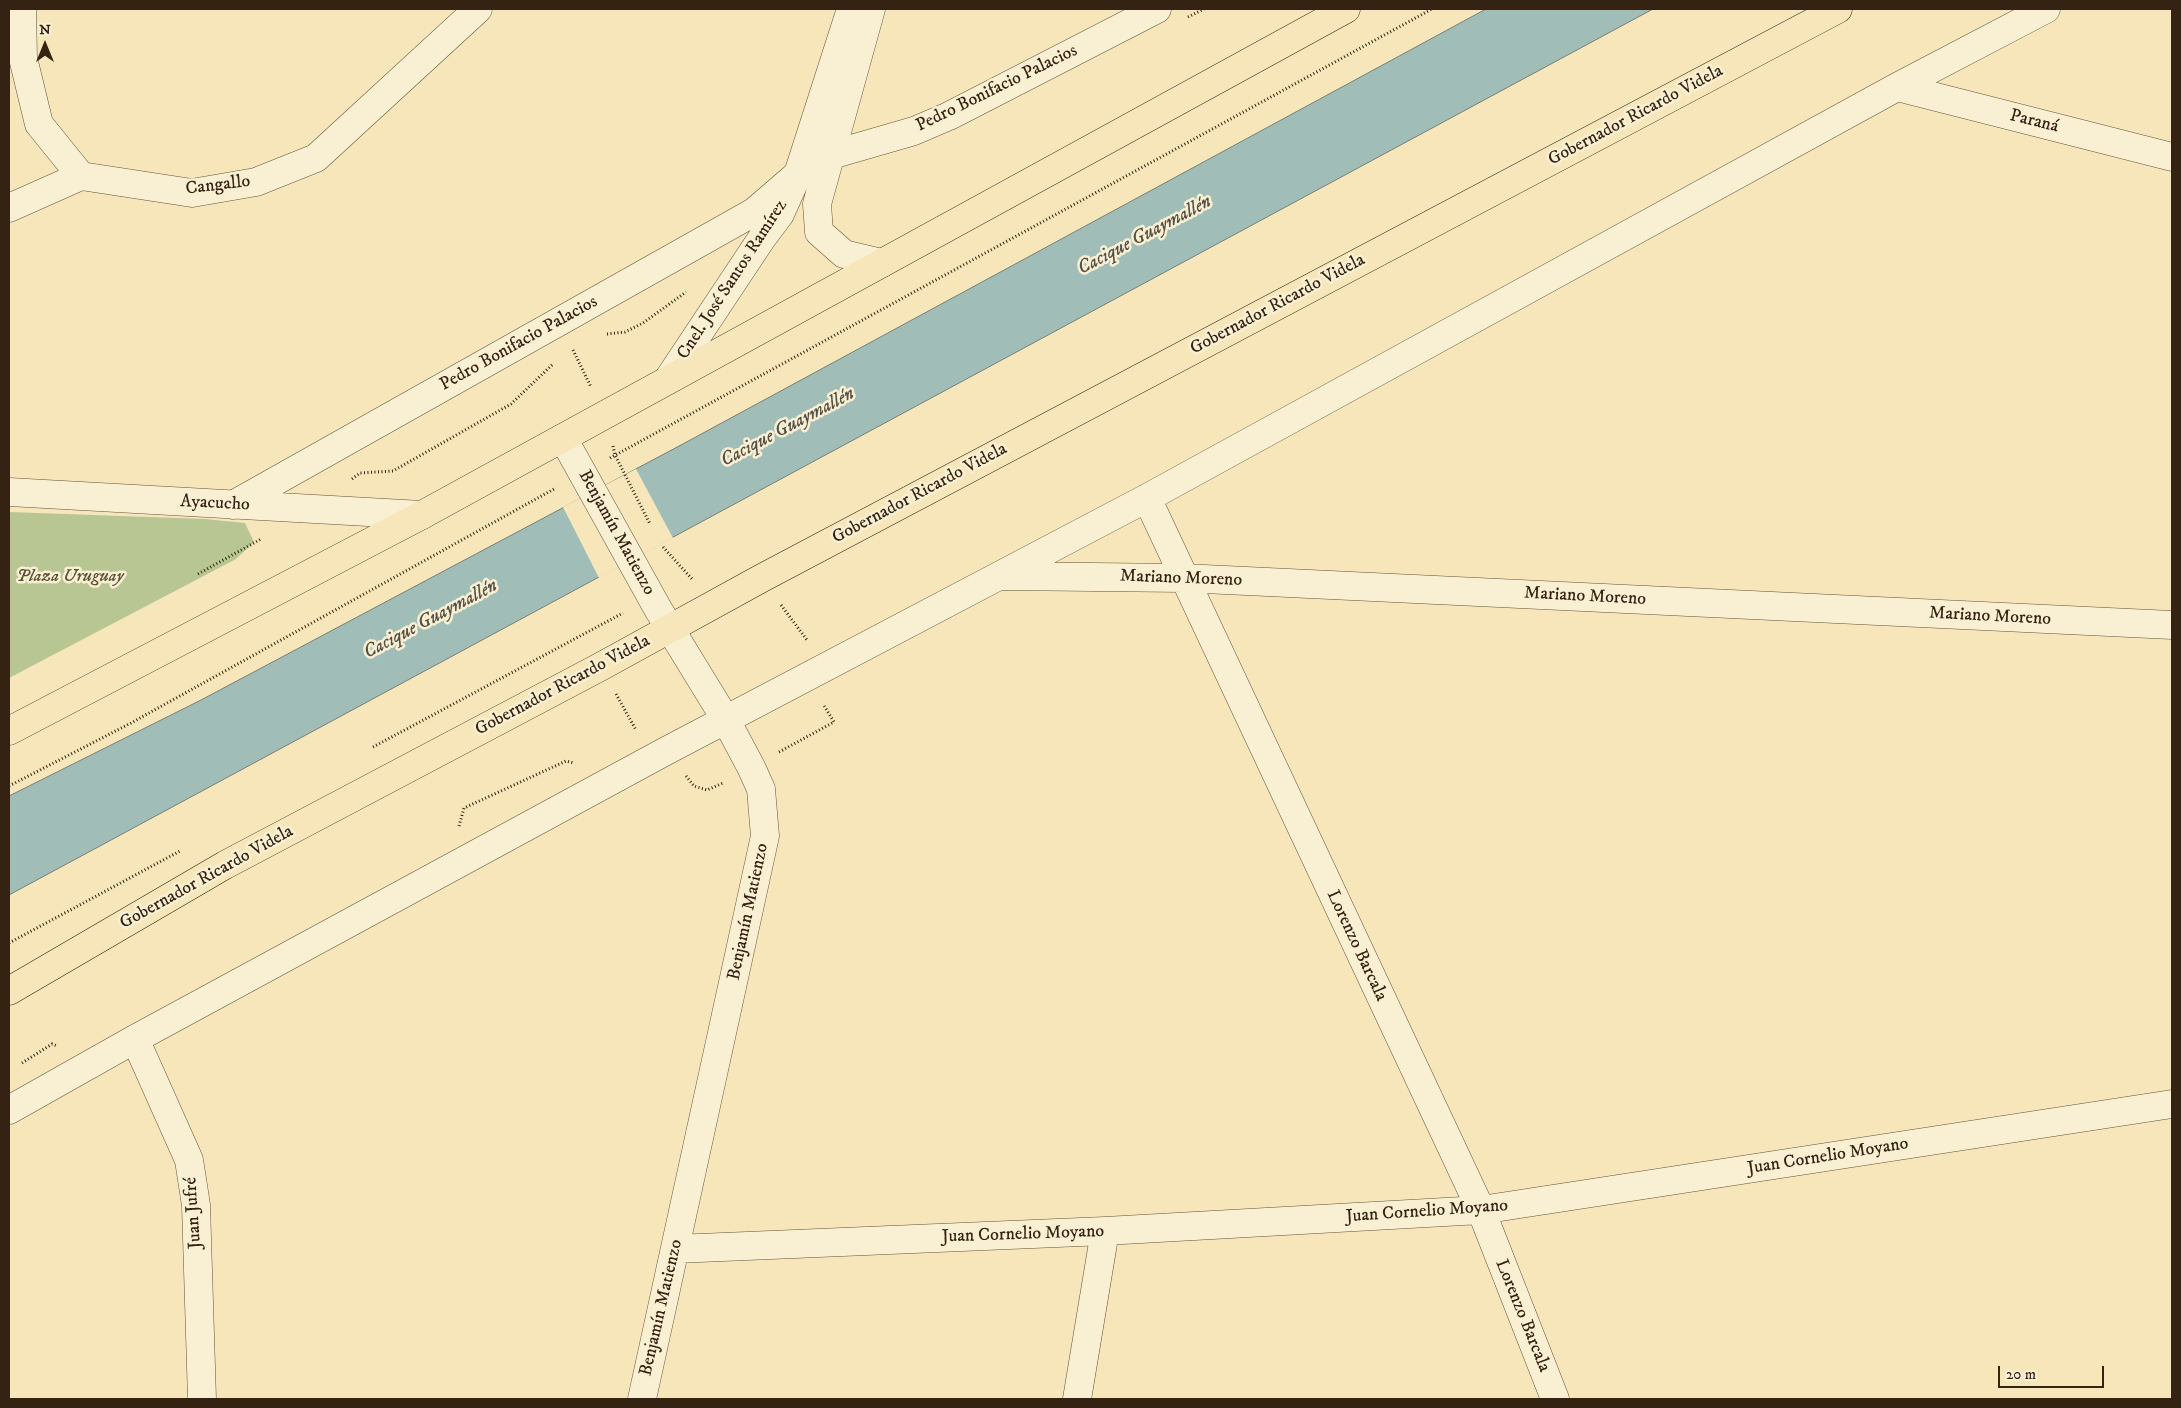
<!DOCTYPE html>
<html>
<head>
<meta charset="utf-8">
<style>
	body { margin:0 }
	#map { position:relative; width:2181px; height:1408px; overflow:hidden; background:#f6e6b9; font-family:"IM FELL DW Pica",serif }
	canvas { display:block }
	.frame { position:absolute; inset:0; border:10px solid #342213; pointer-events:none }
	.north { position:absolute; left:20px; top:20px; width:50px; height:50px; -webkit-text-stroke:4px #f9efd2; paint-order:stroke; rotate:0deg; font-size:14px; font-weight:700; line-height:20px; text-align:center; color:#342213 }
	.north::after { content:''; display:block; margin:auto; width:18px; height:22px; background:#342213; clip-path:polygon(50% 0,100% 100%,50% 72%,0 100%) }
	.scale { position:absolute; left:1998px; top:1366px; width:106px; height:22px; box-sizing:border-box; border:2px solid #342213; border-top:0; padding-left:6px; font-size:15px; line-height:18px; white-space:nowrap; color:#342213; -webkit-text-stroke:4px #f9efd2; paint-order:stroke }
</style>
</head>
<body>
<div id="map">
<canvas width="2181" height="1408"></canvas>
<div class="frame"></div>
<div class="north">N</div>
<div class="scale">20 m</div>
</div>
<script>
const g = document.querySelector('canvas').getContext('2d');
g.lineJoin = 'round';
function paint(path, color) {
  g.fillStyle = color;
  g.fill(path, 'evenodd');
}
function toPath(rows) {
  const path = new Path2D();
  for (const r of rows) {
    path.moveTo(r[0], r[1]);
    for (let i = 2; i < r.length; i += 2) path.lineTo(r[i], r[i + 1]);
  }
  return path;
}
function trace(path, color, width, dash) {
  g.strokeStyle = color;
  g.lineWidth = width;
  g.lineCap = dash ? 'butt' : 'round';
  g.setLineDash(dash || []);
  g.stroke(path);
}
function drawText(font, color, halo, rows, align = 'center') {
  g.font = font + ' "IM FELL DW Pica",serif';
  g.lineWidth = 5;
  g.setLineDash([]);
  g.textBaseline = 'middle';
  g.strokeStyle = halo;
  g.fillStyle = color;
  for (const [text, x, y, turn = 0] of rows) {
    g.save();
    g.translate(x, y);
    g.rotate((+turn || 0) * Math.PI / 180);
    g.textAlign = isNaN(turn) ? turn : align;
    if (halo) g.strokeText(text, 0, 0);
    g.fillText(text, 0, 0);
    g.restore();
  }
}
paint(toPath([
	[9,512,205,519,245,523,254,542,236,559,9,678]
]), '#b7c693');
const water = toPath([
	[1486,9,1653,9,9,895,9,796,201,700,681,445,1486,9]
]);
paint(water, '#a0bdb8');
trace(water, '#757f76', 1);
paint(toPath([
	[636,469,673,538,599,578,563,507]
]), '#f6e6b9');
const minor = toPath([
	[22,9,23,58,39,124,81,176,192,193,256,182,316,158,478,9],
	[871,9,817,204,819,232,844,254,882,263],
	[1897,87,2172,157],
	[831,155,914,131,949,116,1157,9],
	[9,208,81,176],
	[669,378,762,238,780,214,798,174,851,9],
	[563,438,658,609,726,720,751,767,761,789,765,836,642,1399],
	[9,492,422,515],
	[1147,498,1481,1210,1555,1399],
	[233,505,754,212,798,174],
	[1002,576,1183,578,2172,625],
	[135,1039,189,1160,196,1205,202,1399],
	[9,1110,135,1039,666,751,1147,498,1897,87,2046,9],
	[675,1249,1105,1231,1481,1210,2172,1104],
	[1077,1399,1105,1231]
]);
const highway = toPath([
	[9,731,422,515,1346,9],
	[9,991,225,865,600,667,762,578,1838,9]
]);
trace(minor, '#64533c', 29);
trace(highway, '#342213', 29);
trace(toPath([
	[1188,17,1204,9],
	[607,334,625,332,643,323,686,292],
	[573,350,591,387],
	[613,446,615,455,650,524],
	[610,458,1432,9],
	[352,479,360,473,393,471,511,404,553,364],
	[663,547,692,579],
	[198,574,261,539],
	[781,605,807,640],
	[616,694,636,730],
	[373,747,623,613],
	[779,752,834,722,823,704],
	[686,776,694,786,707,790,723,783],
	[9,786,131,723,554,489],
	[459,826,464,808,566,761,574,763],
	[9,943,180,851],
	[22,1063,52,1044,57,1046]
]), '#342213', 3, [1, 2.5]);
trace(minor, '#f9efd2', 28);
trace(highway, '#f6e6b9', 28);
drawText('18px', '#342213', '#f9efd2', [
	["Pedro Bonifacio Palacios",997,89,-26],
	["Gobernador Ricardo Videla",1636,116,-28],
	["Paraná",2034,122,14],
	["Cangallo",218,186,-7],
	["Cnel. José Santos Ramírez",733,280,-57],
	["Gobernador Ricardo Videla",1278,305,-28],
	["Pedro Bonifacio Palacios",519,344,-29],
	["Gobernador Ricardo Videla",920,494,-28],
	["Ayacucho",215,504,3],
	["Benjamín Matienzo",616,533,61],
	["Mariano Moreno",1181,579,2],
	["Mariano Moreno",1585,597,3],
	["Mariano Moreno",1990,617,3],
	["Gobernador Ricardo Videla",563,686,-28],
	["Gobernador Ricardo Videla",207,878,-29],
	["Benjamín Matienzo",749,912,-78],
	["Lorenzo Barcala",1356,946,65],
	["Juan Cornelio Moyano",1828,1157,-9],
	["Juan Cornelio Moyano",1427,1212,-4],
	["Juan Jufré",194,1213,-94],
	["Juan Cornelio Moyano",1023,1235,-2],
	["Benjamín Matienzo",662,1308,-77],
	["Lorenzo Barcala",1522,1316,68]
]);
drawText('italic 18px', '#5b5339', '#f9efd2', [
	["Plaza Uruguay",70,577]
]);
drawText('italic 19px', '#545045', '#f9efd2', [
	["Cacique Guaymallén",1145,236,-28],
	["Cacique Guaymallén",788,428,-28],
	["Cacique Guaymallén",431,620,-28]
]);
</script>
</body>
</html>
